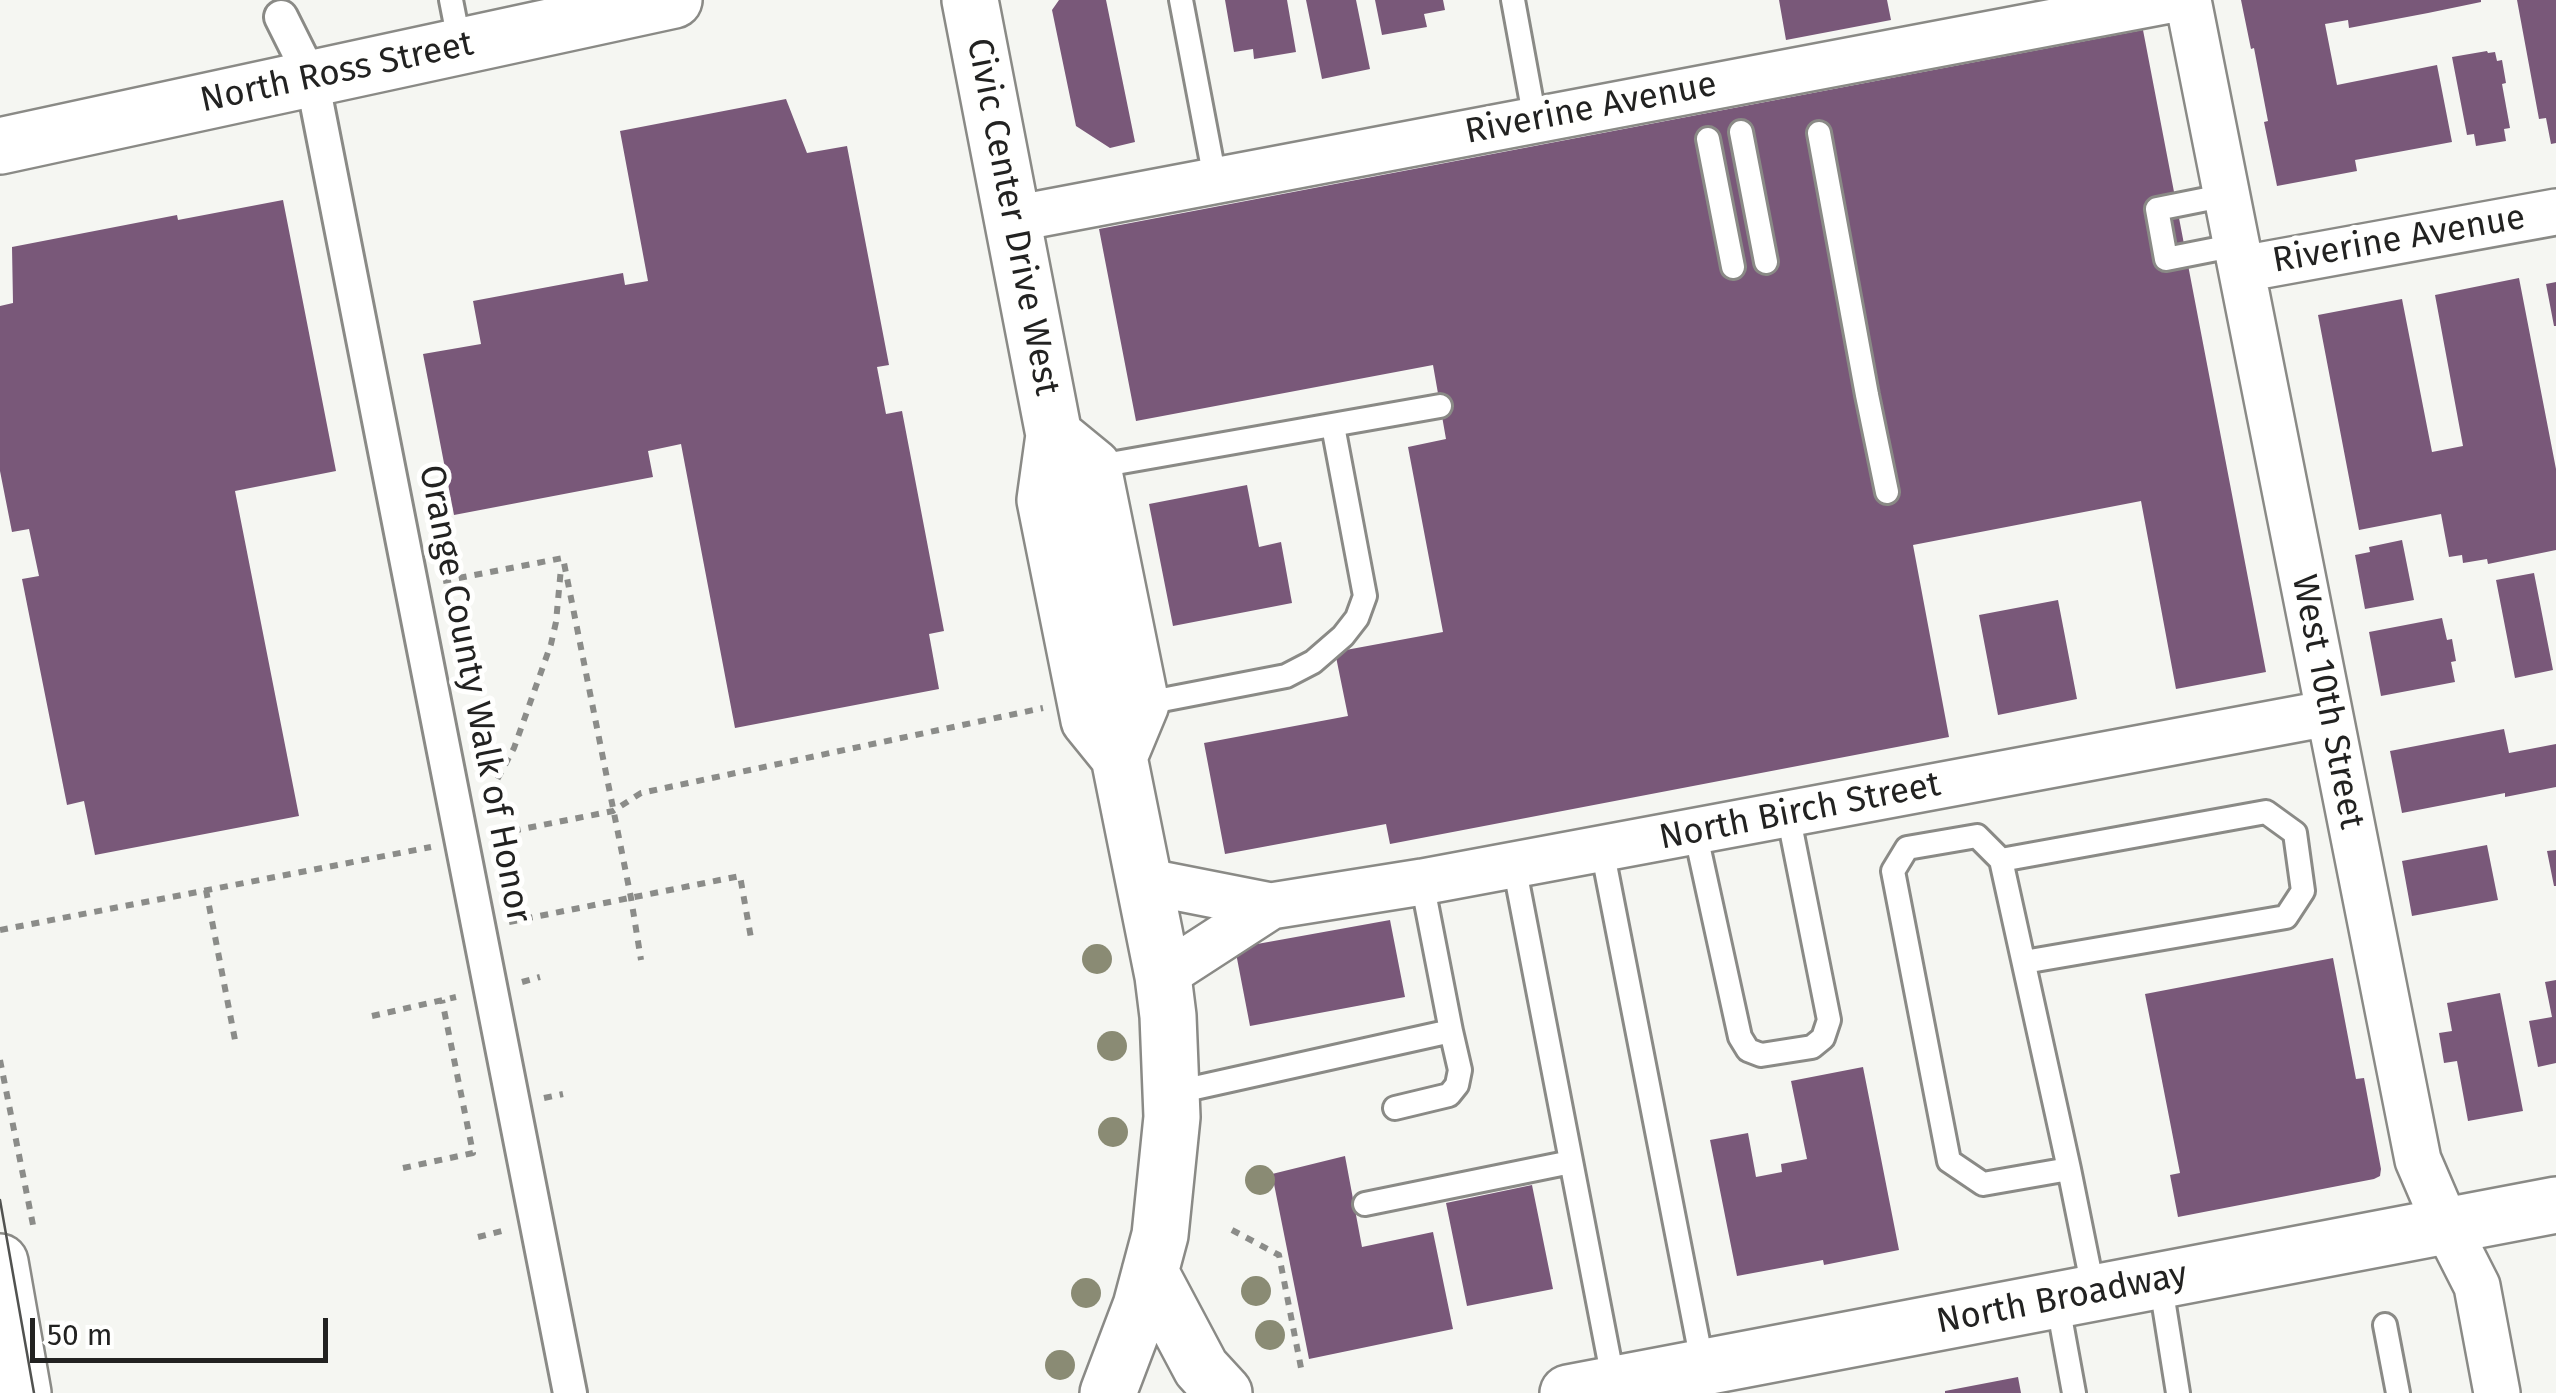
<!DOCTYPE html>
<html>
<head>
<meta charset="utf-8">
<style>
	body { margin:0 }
	#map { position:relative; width:2556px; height:1393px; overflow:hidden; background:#f5f6f2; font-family:"Fira Sans",sans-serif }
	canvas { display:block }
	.scale { position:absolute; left:30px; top:1318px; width:298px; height:45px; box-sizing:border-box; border:5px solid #222221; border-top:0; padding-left:12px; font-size:30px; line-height:35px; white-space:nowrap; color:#222221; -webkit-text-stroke:8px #fffffe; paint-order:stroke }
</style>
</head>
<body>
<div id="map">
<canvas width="2556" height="1393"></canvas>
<div class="scale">50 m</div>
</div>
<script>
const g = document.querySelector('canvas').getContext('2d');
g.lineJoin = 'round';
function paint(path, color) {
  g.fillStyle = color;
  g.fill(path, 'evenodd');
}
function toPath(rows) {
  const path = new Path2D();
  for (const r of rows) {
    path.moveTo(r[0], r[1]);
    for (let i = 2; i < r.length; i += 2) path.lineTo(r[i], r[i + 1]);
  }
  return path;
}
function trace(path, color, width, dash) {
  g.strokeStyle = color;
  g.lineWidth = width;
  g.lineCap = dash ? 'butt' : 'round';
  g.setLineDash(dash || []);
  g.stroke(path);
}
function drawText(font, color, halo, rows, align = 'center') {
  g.font = font + ' "Fira Sans",sans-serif';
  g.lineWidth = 10;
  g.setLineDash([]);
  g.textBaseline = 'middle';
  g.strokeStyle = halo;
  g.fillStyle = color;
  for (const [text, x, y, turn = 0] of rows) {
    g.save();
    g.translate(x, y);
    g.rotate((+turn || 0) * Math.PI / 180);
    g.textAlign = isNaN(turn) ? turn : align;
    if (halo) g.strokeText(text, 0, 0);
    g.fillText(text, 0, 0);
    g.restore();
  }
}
paint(toPath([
	[1059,0,1106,0,1135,142,1110,148,1076,126,1052,10],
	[1225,0,1287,0,1296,52,1254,59,1253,49,1234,52],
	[1306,0,1356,0,1370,69,1322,79],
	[1375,0,1443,0,1445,10,1424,14,1427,27,1382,35],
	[1779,0,1887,0,1891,20,1786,40],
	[2241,0,2481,0,2481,2,2428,13,2349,28,2348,20,2325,24,2337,85,2437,65,2452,142,2355,160,2357,171,2277,186,2264,122,2268,121,2254,48,2251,49],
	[2517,0,2556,0,2556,143,2551,144,2546,118,2539,119],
	[2143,30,2266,672,2176,689,2141,501,1913,545,1949,737,1390,844,1386,824,1225,854,1204,743,1348,716,1335,652,1443,632,1408,447,1446,439,1433,365,1136,421,1099,229],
	[2487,51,2488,53,2495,52,2497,61,2502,60,2506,83,2502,84,2510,128,2504,129,2506,141,2476,146,2474,134,2467,135,2452,57],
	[786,99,807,153,847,146,889,365,877,367,886,414,902,411,944,631,929,634,939,689,735,728,681,444,648,451,653,477,454,515,423,354,481,344,473,301,623,273,625,285,648,281,620,131],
	[283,200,336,471,235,491,299,816,95,855,84,801,67,805,22,579,39,576,29,529,12,532,0,471,0,306,13,303,12,247,177,215,178,220],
	[2519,278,2556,469,2556,550,2488,564,2487,559,2463,563,2462,555,2449,557,2441,514,2359,530,2318,315,2402,299,2432,452,2463,446,2435,295],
	[2556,282,2556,326,2554,326,2546,284],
	[1247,485,1259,547,1281,542,1292,603,1173,626,1149,504],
	[2402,540,2414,600,2365,609,2355,555,2370,552,2369,547],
	[2534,573,2553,670,2515,678,2496,580],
	[2058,600,2077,699,1998,715,1979,615],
	[2442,618,2447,640,2452,639,2456,661,2451,662,2455,682,2381,696,2369,632],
	[2504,729,2509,753,2556,744,2556,787,2505,797,2505,793,2402,813,2390,751],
	[2487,845,2498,900,2412,916,2402,861],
	[2556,850,2556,886,2554,886,2547,851],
	[1390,920,1405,997,1250,1026,1235,948],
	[2333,958,2356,1079,2364,1078,2381,1169,2380,1176,2374,1179,2178,1217,2170,1175,2180,1173,2145,994],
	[2556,980,2556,1063,2538,1067,2529,1021,2552,1017,2545,982],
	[2500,993,2523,1111,2468,1121,2457,1061,2444,1063,2439,1033,2452,1031,2447,1003],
	[1863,1067,1899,1250,1824,1265,1823,1260,1737,1276,1710,1140,1748,1133,1756,1177,1782,1172,1781,1164,1807,1159,1791,1081],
	[1345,1156,1362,1247,1433,1232,1453,1329,1309,1359,1272,1174],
	[1532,1185,1553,1289,1467,1306,1446,1203],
	[2018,1377,2021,1393,1945,1393,1945,1391]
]), '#795879');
const service = toPath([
	[451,0,460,46],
	[1181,0,1215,179],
	[1513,0,1535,120],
	[1741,132,1766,262],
	[1819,133,1867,395,1887,492],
	[1708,139,1733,267],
	[2227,195,2157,209,2166,259,2237,245],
	[1093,467,1440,406],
	[1141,704,1286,676,1313,662,1343,636,1357,618,1365,596,1333,426],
	[1695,831,1740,1037,1748,1050,1761,1055,1812,1047,1823,1038,1829,1020,1788,814],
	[1602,849,1703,1367],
	[2001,860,2266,812,2295,833,2303,891,2286,917,2024,962],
	[1514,865,1614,1384],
	[1172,1093,1451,1031,1422,882],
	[1395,1108,1449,1095,1457,1085,1460,1070,1451,1031],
	[2069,1169,1983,1184,1949,1161,1893,871,1907,848,1977,836,2001,860,2057,1114,2069,1169,2094,1293],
	[1365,1204,1571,1162],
	[2160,1280,2178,1393],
	[2057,1300,2074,1393],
	[2385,1325,2398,1393]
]);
const pedestrian = toPath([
	[281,17,312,79,570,1393]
]);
const minor = toPath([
	[2188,0,2418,1160,2446,1225,2477,1286,2497,1393],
	[1013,219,2170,0],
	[2242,269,2556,212],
	[1144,881,1271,906,1422,882,2329,713],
	[1163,976,1271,906]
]);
const tertiary = toPath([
	[0,146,674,0]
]);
const secondary = toPath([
	[970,0,1054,435,1045,500,1089,720,1119,757,1163,976,1168,1016,1172,1117,1160,1235,1141,1306,1108,1393],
	[1054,435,1093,467,1141,704,1119,757],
	[0,1262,23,1393],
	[1150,1272,1201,1368,1224,1393],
	[1568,1393,2556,1205]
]);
trace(service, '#8a8a86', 28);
trace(pedestrian, '#8a8a86', 38);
trace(minor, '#8a8a86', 50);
trace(tertiary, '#8a8a86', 60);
trace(secondary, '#8a8a86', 60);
trace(toPath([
	[443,581,563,558,631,898,641,960],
	[490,793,514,748,551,644,556,622,561,568],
	[497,834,613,811,641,793,1043,708],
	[206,890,235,1040],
	[509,922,740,876,751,938],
	[0,930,431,847],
	[522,982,540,977],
	[372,1016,456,997],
	[0,1060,34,1230],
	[544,1098,563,1094],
	[403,1168,473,1153,442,1000],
	[1232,1230,1279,1255,1302,1373],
	[478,1237,506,1230]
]), '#8b8c89', 6, [8, 8]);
trace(service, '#fff', 22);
trace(pedestrian, '#fff', 32);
trace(minor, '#fff', 45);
trace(tertiary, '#fff', 55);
trace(secondary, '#fff', 55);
trace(toPath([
	[0,1200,34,1393]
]), '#515250', 2.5);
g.fillStyle = '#8a8b74';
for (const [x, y] of [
	[1097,959],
	[1112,1046],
	[1113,1132],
	[1260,1180],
	[1256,1291],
	[1086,1293],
	[1270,1335],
	[1060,1365]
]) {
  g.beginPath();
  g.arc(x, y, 15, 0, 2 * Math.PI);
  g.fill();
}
drawText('35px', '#222221', '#fffffe', [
	["North Ross Street",337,73,-12],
	["Riverine Avenue",1591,109,-11],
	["Civic Center Drive West",1012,217,79],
	["Riverine Avenue",2399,240,-10],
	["Orange County Walk of Honor",474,694,79],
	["West 10th Street",2327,702,79],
	["North Birch Street",1800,812,-11],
	["North Broadway",2062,1299,-11]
]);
</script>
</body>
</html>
